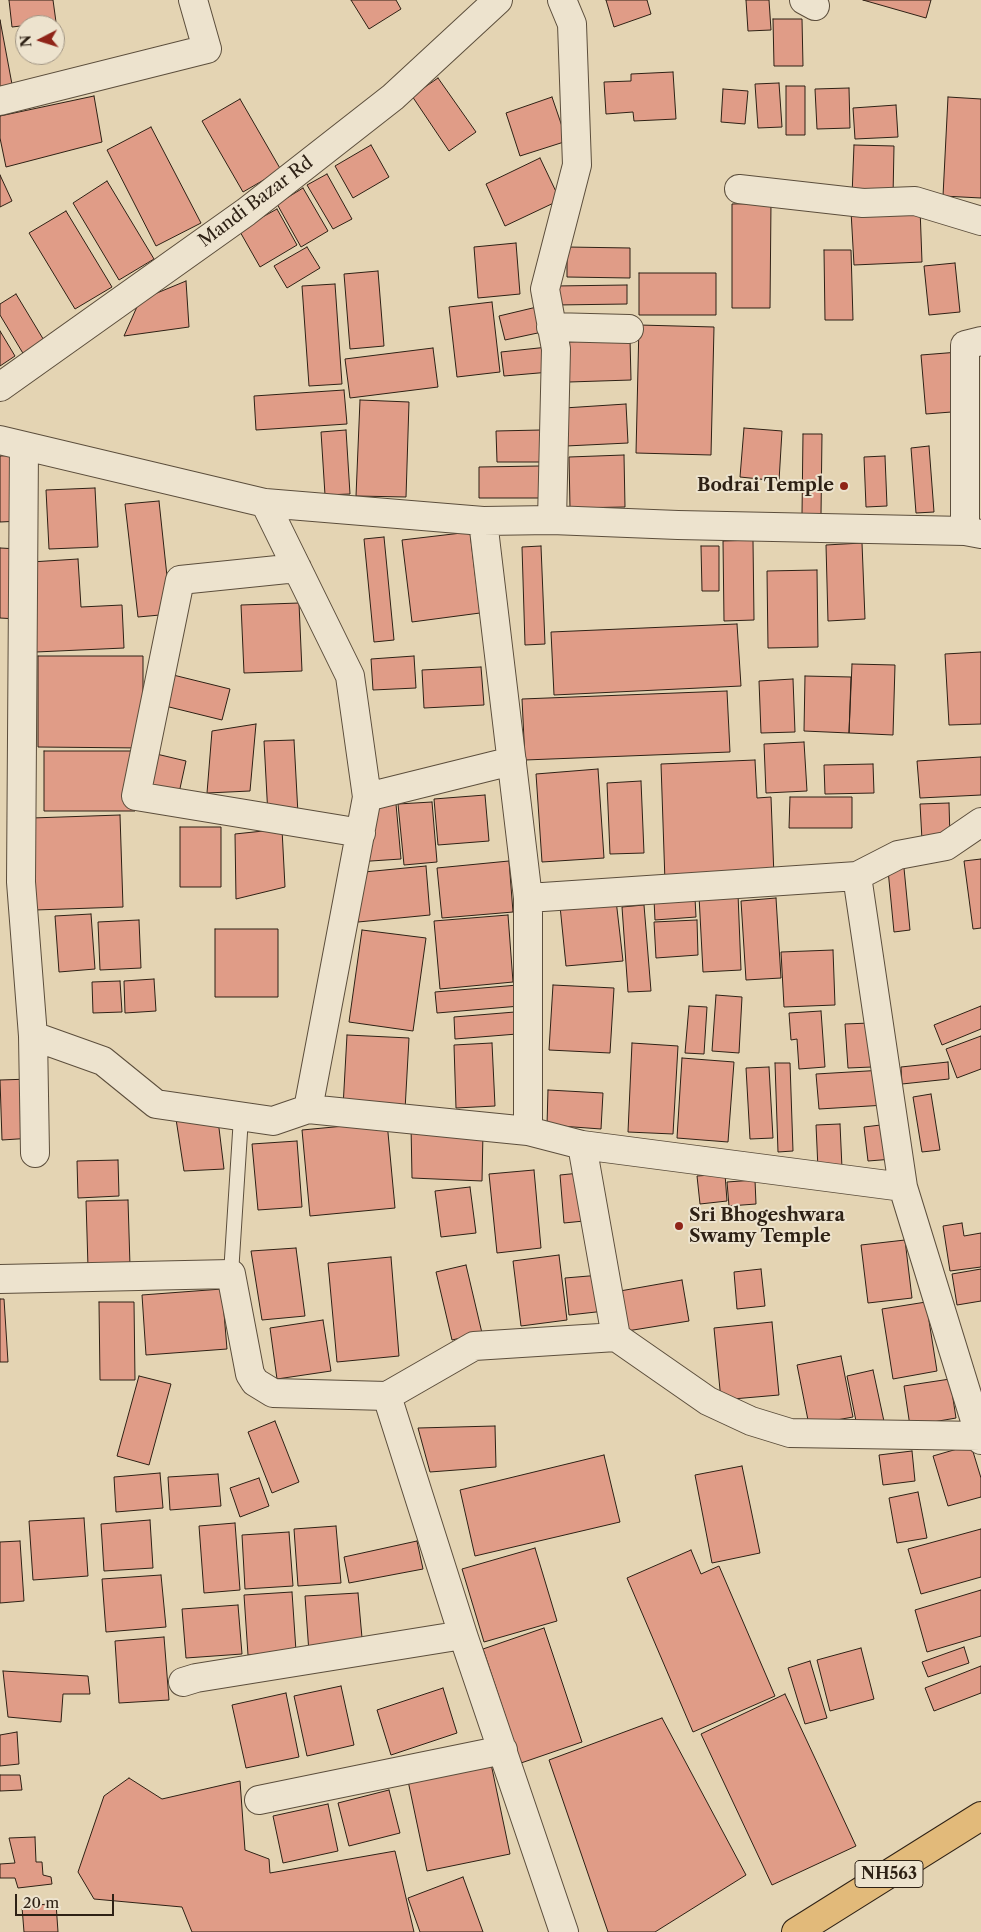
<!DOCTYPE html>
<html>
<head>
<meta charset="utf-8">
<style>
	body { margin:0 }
	#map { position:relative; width:981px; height:1932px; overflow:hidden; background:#e4d4b3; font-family:"Libre Caslon Text",serif }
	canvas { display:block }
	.north { position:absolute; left:15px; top:15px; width:50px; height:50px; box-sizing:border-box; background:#ede3ce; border:1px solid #a19584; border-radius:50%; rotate:265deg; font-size:14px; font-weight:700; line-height:20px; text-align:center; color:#2e2115 }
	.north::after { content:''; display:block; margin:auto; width:18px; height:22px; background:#8f2418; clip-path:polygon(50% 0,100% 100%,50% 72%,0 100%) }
	.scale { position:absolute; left:15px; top:1894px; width:99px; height:22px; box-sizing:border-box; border:2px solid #2e2115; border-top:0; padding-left:6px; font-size:15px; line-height:18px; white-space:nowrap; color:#2e2115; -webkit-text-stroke:4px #ede3ce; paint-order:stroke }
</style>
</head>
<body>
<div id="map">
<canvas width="981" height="1932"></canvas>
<div class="north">N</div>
<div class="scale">20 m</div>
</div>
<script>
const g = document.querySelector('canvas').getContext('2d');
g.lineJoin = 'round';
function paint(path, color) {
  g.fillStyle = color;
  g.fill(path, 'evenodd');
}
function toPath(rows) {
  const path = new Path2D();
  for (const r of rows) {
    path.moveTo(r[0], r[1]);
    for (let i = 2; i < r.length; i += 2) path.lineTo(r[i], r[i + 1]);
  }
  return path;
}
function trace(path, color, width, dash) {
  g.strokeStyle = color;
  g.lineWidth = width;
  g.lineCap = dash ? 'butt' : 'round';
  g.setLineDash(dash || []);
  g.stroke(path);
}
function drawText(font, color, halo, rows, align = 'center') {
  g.font = font + ' "Libre Caslon Text",serif';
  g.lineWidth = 4;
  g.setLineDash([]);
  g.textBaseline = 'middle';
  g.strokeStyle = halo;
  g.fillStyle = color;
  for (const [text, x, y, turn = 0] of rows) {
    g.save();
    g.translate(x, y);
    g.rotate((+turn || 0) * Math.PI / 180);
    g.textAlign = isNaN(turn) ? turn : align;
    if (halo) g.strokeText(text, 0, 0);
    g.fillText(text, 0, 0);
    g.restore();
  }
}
const building = toPath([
	[9,0,53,0,56,22,12,27,9,0],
	[351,0,396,0,401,9,369,29,351,0],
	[606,0,647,0,651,14,614,27,606,0],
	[746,0,769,0,771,30,748,31,746,0],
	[863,0,931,0,926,18,863,0],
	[773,19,802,19,803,66,774,66,773,19],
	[0,20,14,95,0,97,0,20],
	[673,72,676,119,634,121,633,112,606,114,604,82,631,81,631,74,673,72],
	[438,78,476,132,449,151,412,96,438,78],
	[779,83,782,127,758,128,755,84,779,83],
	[786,86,805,86,805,135,786,135,786,86],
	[849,88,850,128,817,129,815,89,849,88],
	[723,89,748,91,745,124,721,122,723,89],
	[94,96,102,142,6,167,0,138,0,116,94,96],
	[552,97,567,141,520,156,506,113,552,97],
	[948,97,981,99,981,198,943,196,948,97],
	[240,99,281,170,243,192,202,121,240,99],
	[896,105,898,137,855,139,853,108,896,105],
	[151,127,201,223,156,246,107,150,151,127],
	[371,145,389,177,353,198,335,166,371,145],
	[854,145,894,146,893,197,852,196,854,145],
	[540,158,560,200,505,226,486,184,540,158],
	[327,174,352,219,333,229,307,185,327,174],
	[0,175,12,201,0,207,0,175],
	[107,181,154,259,119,280,73,203,107,181],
	[303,188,328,231,301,247,277,204,303,188],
	[771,203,770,308,732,308,732,204,771,203],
	[920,208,922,262,854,265,851,211,920,208],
	[277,209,297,245,260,267,239,230,277,209],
	[66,211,112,287,75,309,29,233,66,211],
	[516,243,520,294,478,298,474,247,516,243],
	[307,247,320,268,287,288,274,266,307,247],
	[567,247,630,248,630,278,567,277,567,247],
	[824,250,851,250,853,320,825,320,824,250],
	[955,263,960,312,929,315,924,266,955,263],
	[378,271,384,346,350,349,344,274,378,271],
	[639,273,716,273,716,315,639,315,639,273],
	[186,281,189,327,124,336,140,300,186,281],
	[335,284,342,384,309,386,302,286,335,284],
	[627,285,627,304,556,305,555,286,627,285],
	[16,294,45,342,24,355,0,315,0,304,16,294],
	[492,302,500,372,457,377,449,307,492,302],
	[541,306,547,331,505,340,499,316,541,306],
	[639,325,714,327,711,455,636,453,639,325],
	[0,331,15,356,0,366,0,331],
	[630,339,631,380,569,382,567,342,630,339],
	[548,347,550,372,504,376,501,352,548,347],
	[433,348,438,387,350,398,345,359,433,348],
	[959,352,964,411,926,414,921,355,959,352],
	[344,390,347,424,256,430,254,396,344,390],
	[360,400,409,402,406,497,356,496,360,400],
	[626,404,628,443,566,446,564,408,626,404],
	[744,428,782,431,779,481,740,477,744,428],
	[346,430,350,494,325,495,321,432,346,430],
	[541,430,542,462,497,462,496,431,541,430],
	[803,434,822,434,821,515,802,514,803,434],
	[929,446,934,512,916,513,911,448,929,446],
	[16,455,21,521,0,522,0,456,16,455],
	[624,455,625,507,570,508,569,457,624,455],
	[885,456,887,506,866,507,864,457,885,456],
	[540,466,540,498,479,498,479,467,540,466],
	[95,488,98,547,49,549,46,490,95,488],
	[159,501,171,614,138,617,125,504,159,501],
	[470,532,480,613,412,622,402,540,470,532],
	[384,537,394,640,374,642,364,539,384,537],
	[753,540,754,620,724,621,723,541,753,540],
	[862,543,865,619,828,621,826,545,862,543],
	[541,546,545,644,525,645,522,547,541,546],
	[701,546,719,546,719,591,702,591,701,546],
	[0,548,19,549,17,619,0,618,0,548],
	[78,559,81,607,122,605,124,648,36,652,31,562,78,559],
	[817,570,818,647,768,648,767,571,817,570],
	[299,603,302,671,244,673,241,605,299,603],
	[737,624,741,686,554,695,551,632,737,624],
	[981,652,981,724,949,725,945,654,981,652],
	[38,656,143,656,143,748,38,747,38,656],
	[414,656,416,688,373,690,371,659,414,656],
	[852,664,895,665,893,735,849,733,852,664],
	[481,667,484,705,424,708,422,670,481,667],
	[165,673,230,689,222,720,157,704,165,673],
	[805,676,851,677,849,733,804,731,805,676],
	[793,679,795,732,761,733,759,681,793,679],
	[727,691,730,752,525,760,522,699,727,691],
	[256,724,250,791,207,793,212,731,256,724],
	[294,740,298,814,268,816,264,741,294,740],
	[804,742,807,791,766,793,764,744,804,742],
	[44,751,135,751,135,811,44,811,44,751],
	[148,752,186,761,177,802,139,793,148,752],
	[981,757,981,795,920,798,917,761,981,757],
	[755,760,757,798,771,797,774,877,665,882,661,764,755,760],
	[873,764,874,793,825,794,824,765,873,764],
	[598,769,604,858,542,862,536,774,598,769],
	[641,781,644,853,610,854,607,783,641,781],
	[485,795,489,841,438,845,434,799,485,795],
	[790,797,852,797,852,828,789,828,790,797],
	[432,802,437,862,404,865,398,804,432,802],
	[949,803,950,838,922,840,920,804,949,803],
	[396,804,401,859,356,862,370,806,396,804],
	[120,815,123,907,35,910,32,818,120,815],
	[180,827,221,827,221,887,180,887,180,827],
	[282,829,285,887,236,899,235,834,282,829],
	[981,859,981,928,973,929,964,861,981,859],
	[509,861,513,912,442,918,437,868,509,861],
	[426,866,430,915,358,922,354,873,426,866],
	[904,868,910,930,894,932,888,870,904,868],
	[738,894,741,970,703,972,699,896,738,894],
	[695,898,696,917,655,920,654,900,695,898],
	[776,898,781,978,746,980,741,901,776,898],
	[616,900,623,961,566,966,560,906,616,900],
	[644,905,651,991,628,992,622,907,644,905],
	[91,914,95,969,59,972,55,916,91,914],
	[508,915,513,982,440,989,434,921,508,915],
	[139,920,141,968,100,970,98,922,139,920],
	[697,920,698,955,656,958,654,922,697,920],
	[215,929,278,929,278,997,215,997,215,929],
	[362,930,426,938,413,1031,349,1022,362,930],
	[833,950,835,1005,784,1007,781,952,833,950],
	[154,979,156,1011,125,1013,124,981,154,979],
	[120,981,122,1012,93,1013,92,982,120,981],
	[518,985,520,1006,437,1013,435,992,518,985],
	[553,985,614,988,610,1053,549,1050,553,985],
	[716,995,742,997,739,1053,712,1051,716,995],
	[689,1006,707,1007,704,1054,685,1053,689,1006],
	[981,1006,981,1029,942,1045,934,1025,981,1006],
	[821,1011,825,1067,799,1069,797,1039,791,1040,789,1013,821,1011],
	[515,1012,517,1034,455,1039,454,1017,515,1012],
	[870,1023,872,1067,848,1068,845,1024,870,1023],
	[347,1035,409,1038,405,1110,343,1107,347,1035],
	[981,1036,981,1069,957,1078,946,1049,981,1036],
	[492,1043,495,1106,456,1108,454,1045,492,1043],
	[632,1043,678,1046,673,1134,628,1132,632,1043],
	[682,1058,734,1062,728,1142,677,1138,682,1058],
	[948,1062,949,1079,902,1084,901,1067,948,1062],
	[775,1063,790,1063,793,1151,778,1152,775,1063],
	[769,1067,773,1138,750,1139,746,1068,769,1067],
	[884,1070,886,1105,819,1109,816,1074,884,1070],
	[31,1079,33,1138,2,1140,0,1080,31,1079],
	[548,1090,603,1093,601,1129,547,1125,548,1090],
	[931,1094,940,1150,922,1152,913,1097,931,1094],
	[176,1119,218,1120,224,1169,184,1171,176,1119],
	[387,1122,395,1208,310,1216,302,1130,387,1122],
	[840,1124,842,1168,818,1169,816,1125,840,1124],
	[889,1124,893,1159,868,1161,864,1127,889,1124],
	[411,1125,483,1132,482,1181,412,1178,411,1125],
	[297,1141,302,1207,258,1210,252,1144,297,1141],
	[118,1160,119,1196,78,1198,77,1161,118,1160],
	[534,1170,541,1248,497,1253,489,1174,534,1170],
	[580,1173,584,1221,564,1223,560,1175,580,1173],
	[725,1174,727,1201,700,1204,697,1176,725,1174],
	[755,1180,756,1204,729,1206,727,1182,755,1180],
	[470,1187,476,1233,441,1237,435,1191,470,1187],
	[128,1200,130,1266,88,1267,86,1201,128,1200],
	[962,1223,964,1236,981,1233,981,1267,950,1271,943,1226,962,1223],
	[905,1240,912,1298,868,1303,861,1245,905,1240],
	[296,1248,305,1316,262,1320,251,1251,296,1248],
	[559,1255,567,1320,521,1326,513,1261,559,1255],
	[391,1257,399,1356,337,1362,328,1263,391,1257],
	[466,1265,482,1333,452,1340,436,1272,466,1265],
	[761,1269,765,1306,737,1309,734,1272,761,1269],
	[981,1269,981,1301,957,1305,952,1274,981,1269],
	[601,1275,605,1311,569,1315,565,1278,601,1275],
	[682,1280,689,1321,627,1331,620,1291,682,1280],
	[222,1289,227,1349,146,1355,142,1295,222,1289],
	[0,1299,4,1299,8,1362,0,1362,0,1299],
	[99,1302,134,1302,135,1380,100,1380,99,1302],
	[926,1302,937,1371,893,1379,882,1309,926,1302],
	[323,1320,331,1371,277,1379,270,1328,323,1320],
	[772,1322,779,1395,721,1400,714,1328,772,1322],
	[841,1356,853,1417,809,1425,797,1365,841,1356],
	[873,1370,885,1426,858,1431,847,1376,873,1370],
	[139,1376,171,1384,149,1465,117,1456,139,1376],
	[950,1379,956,1418,910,1426,904,1386,950,1379],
	[275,1421,299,1482,272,1493,248,1432,275,1421],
	[495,1426,496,1467,430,1472,418,1428,495,1426],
	[971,1445,981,1478,981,1497,948,1506,933,1456,971,1445],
	[912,1451,915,1481,883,1485,879,1455,912,1451],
	[604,1455,620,1522,475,1556,460,1490,604,1455],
	[742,1466,760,1553,712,1563,695,1475,742,1466],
	[160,1473,163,1508,116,1512,114,1477,160,1473],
	[218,1474,221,1506,170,1510,168,1477,218,1474],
	[259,1478,269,1506,240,1517,230,1488,259,1478],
	[918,1492,927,1538,897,1543,889,1498,918,1492],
	[84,1518,88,1576,33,1580,29,1521,84,1518],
	[150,1520,153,1568,104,1571,101,1524,150,1520],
	[235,1523,240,1590,204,1593,199,1526,235,1523],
	[336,1526,341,1583,298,1586,294,1529,336,1526],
	[981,1529,981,1577,921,1594,908,1549,981,1529],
	[289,1532,293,1586,245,1589,242,1535,289,1532],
	[20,1541,24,1601,0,1603,0,1542,20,1541],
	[417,1541,423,1569,349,1583,344,1557,417,1541],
	[535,1548,557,1621,484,1642,462,1569,535,1548],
	[691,1550,701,1574,719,1566,775,1696,693,1732,627,1578,691,1550],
	[161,1575,166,1627,106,1632,102,1579,161,1575],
	[981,1590,981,1636,927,1652,915,1610,981,1590],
	[292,1592,296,1651,248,1655,244,1595,292,1592],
	[358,1593,363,1649,309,1653,305,1596,358,1593],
	[238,1605,242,1654,186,1658,182,1609,238,1605],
	[544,1628,582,1742,521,1763,483,1649,544,1628],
	[164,1637,169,1700,119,1703,115,1641,164,1637],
	[964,1647,969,1663,928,1677,922,1662,964,1647],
	[861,1648,874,1699,830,1711,817,1660,861,1648],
	[810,1661,827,1718,805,1724,788,1668,810,1661],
	[981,1666,981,1693,934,1711,925,1688,981,1666],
	[3,1671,88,1676,90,1694,63,1694,61,1722,8,1717,3,1671],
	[341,1686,354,1745,307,1756,294,1696,341,1686],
	[443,1688,457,1733,391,1755,377,1710,443,1688],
	[286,1693,299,1757,246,1768,232,1705,286,1693],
	[785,1694,856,1846,772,1885,701,1734,785,1694],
	[662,1718,746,1875,655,1932,608,1932,549,1760,662,1718],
	[17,1732,19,1764,0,1766,0,1735,17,1732],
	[490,1759,510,1854,427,1871,407,1776,490,1759],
	[0,1775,20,1775,22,1790,0,1791,0,1775],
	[129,1778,162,1799,240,1781,245,1850,269,1859,270,1873,395,1851,414,1932,192,1932,182,1907,94,1899,78,1872,104,1796,129,1778],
	[389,1790,400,1833,349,1846,338,1803,389,1790],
	[328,1804,338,1851,283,1863,273,1816,328,1804],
	[35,1837,36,1862,42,1862,43,1875,51,1877,52,1884,18,1888,15,1878,0,1878,0,1864,15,1863,9,1838,35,1837],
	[463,1877,483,1932,420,1932,408,1898,463,1877],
	[56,1903,58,1932,24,1932,22,1907,56,1903]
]);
paint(building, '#e09c87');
trace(building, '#2e2115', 1);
const service = toPath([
	[231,1274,241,1117]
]);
const minor = toPath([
	[804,0,815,6],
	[0,101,207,49,193,0],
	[739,189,863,203,915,201,981,221],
	[551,327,629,329],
	[0,387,246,212,393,97,498,0],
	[0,440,265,503,483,521,552,520,678,525,965,531,981,534],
	[24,447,21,882,33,1036,35,1153],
	[265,503,350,676,367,797,308,1109],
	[552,520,556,349,545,289,577,165,572,24,562,0],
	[483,521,528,898,528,1131,582,1145,903,1187],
	[965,531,965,345,981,341],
	[297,568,180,580,136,796,361,833],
	[367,797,512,761],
	[857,876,903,1187,981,1440],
	[528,898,857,876,898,855,946,846,981,822],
	[33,1036,103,1061,156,1104,273,1121,308,1109,528,1131],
	[582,1145,616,1337],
	[0,1279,231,1274,250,1374,255,1382,273,1393,387,1396,474,1346,616,1337,708,1401,751,1421,790,1433,980,1436],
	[387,1396,463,1635,564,1932],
	[183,1682,196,1678,463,1635],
	[259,1800,503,1750]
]);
const trunk = toPath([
	[796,1932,981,1816]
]);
trace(service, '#5c4e3c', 16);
trace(minor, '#5c4e3c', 30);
trace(trunk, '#2e2115', 30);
trace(service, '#ede3ce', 14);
trace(minor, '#ede3ce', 28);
trace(trunk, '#e2ba7a', 28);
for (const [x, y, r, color] of [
	[844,486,5,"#8f2418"],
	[679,1226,5,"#8f2418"]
]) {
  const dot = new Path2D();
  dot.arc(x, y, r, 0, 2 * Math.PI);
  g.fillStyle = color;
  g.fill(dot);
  trace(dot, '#ede3ce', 2);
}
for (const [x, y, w] of [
	[889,1874,68]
]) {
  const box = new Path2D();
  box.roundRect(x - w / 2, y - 13.5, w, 27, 4);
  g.fillStyle = '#ede3ce';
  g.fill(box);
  trace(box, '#2e2115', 1);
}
drawText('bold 16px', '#2e2115', null, [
	["NH563",889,1874]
]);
drawText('18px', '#2e2115', '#ede3ce', [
	["Mandi Bazar Rd",256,202,-37]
]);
drawText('bold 18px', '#2e2115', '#ede3ce', [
	["Bodrai Temple",834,486],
	["Sri Bhogeshwara",689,1216,"left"],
	["Swamy Temple",689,1237,"left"]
], 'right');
</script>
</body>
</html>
